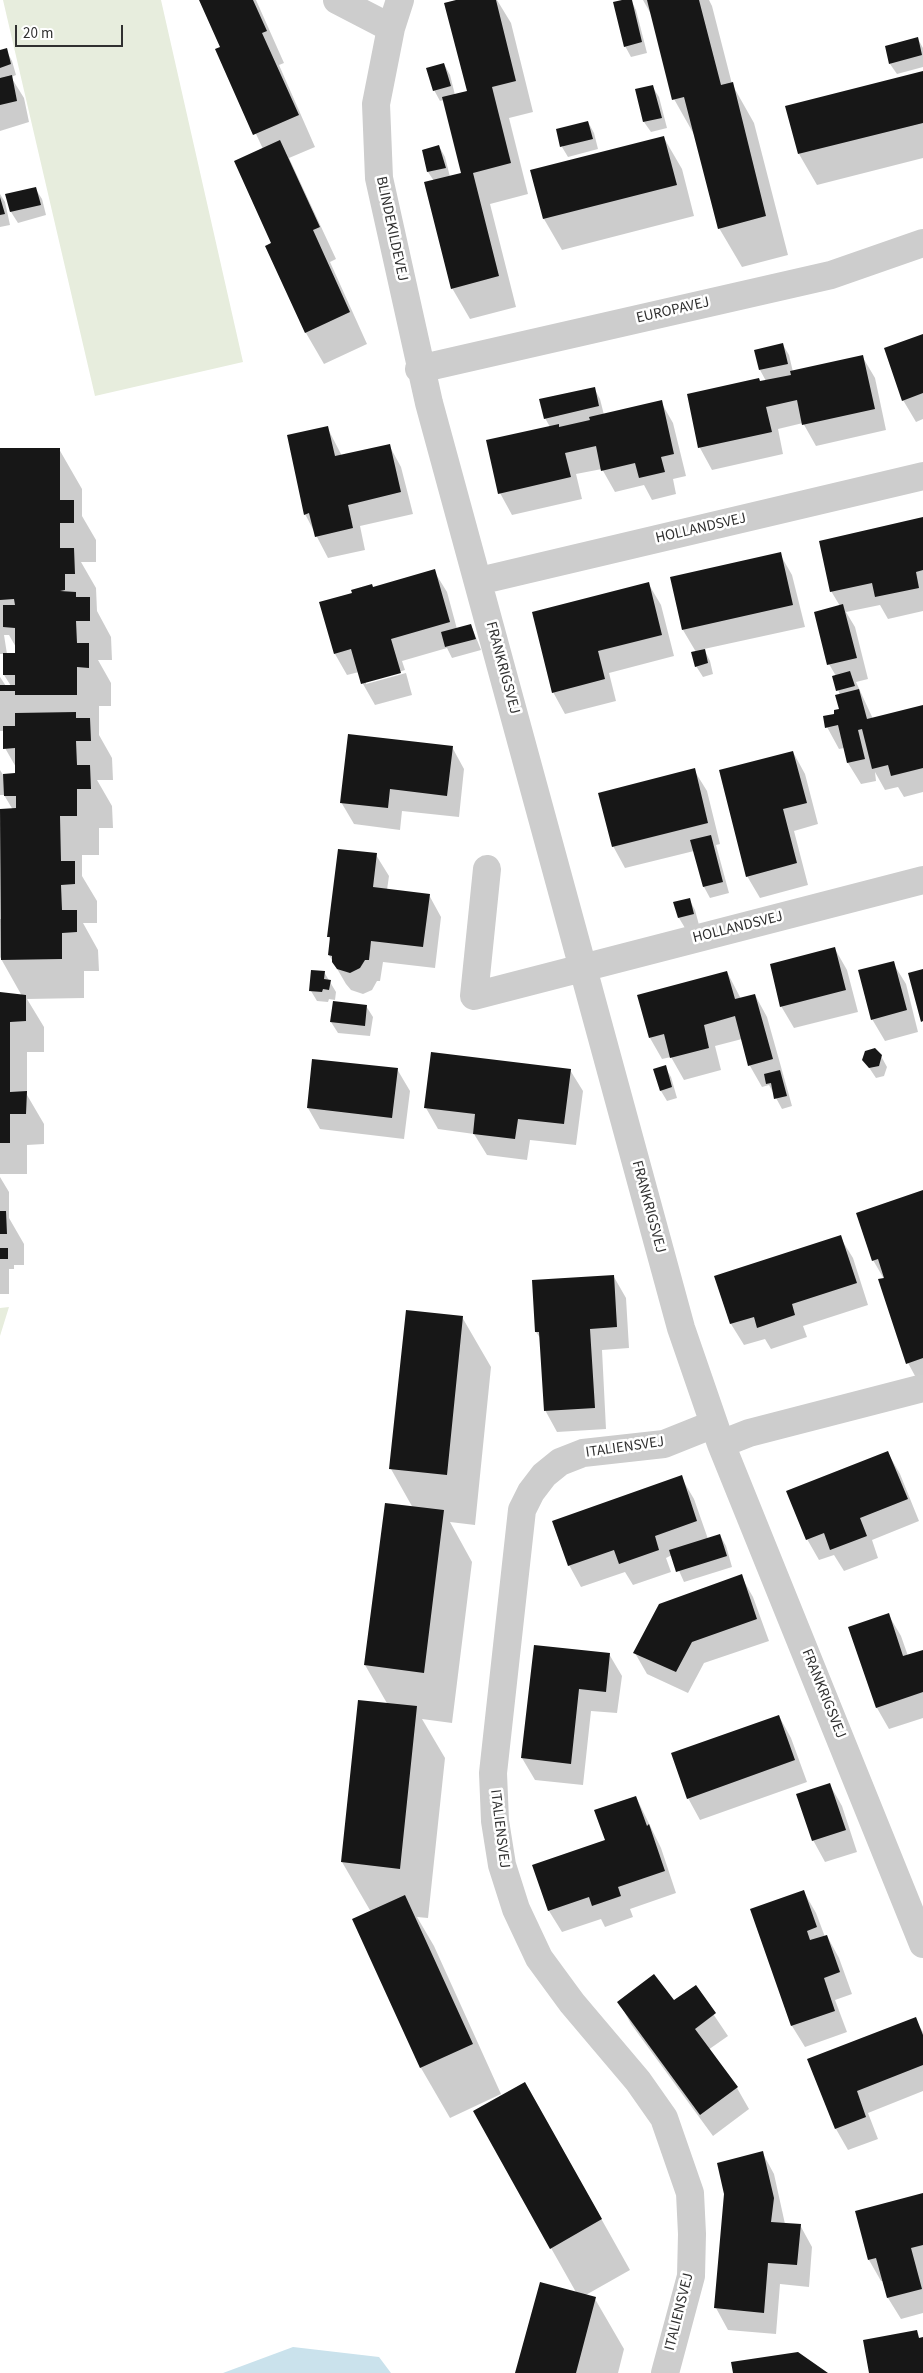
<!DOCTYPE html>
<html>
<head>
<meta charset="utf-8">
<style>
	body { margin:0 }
	#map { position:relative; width:923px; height:2373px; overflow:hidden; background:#fff; font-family:"Source Sans 3",sans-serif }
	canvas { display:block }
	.scale { position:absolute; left:15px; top:25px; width:108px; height:22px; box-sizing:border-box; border:2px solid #303030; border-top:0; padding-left:6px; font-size:15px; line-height:18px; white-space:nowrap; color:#303030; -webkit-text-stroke:4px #fff; paint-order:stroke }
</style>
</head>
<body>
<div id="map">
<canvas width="923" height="2373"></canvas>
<div class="scale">20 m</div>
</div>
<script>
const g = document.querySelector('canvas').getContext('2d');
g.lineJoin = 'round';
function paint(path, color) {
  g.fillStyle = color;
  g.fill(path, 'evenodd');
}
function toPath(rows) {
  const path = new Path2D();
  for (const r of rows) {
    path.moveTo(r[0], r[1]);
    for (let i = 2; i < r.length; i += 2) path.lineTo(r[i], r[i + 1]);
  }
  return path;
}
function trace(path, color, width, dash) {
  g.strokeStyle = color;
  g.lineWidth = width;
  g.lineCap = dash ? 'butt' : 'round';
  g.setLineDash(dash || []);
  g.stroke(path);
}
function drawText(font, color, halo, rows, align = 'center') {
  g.font = font + ' "Source Sans 3",sans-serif';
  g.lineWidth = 5;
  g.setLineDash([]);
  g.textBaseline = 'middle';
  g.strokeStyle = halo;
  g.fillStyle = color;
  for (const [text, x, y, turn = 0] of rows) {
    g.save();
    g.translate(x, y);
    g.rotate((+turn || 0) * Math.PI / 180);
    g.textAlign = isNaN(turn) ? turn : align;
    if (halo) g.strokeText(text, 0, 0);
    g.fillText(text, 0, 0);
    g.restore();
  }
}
paint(toPath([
	[3,0,161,0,243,362,95,396],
	[9,1307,0,1336,0,1308]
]), '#e7eddd');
paint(toPath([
	[293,2347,379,2357,391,2373,223,2373]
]), '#cae2ec');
paint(toPath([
	[200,0,256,0,284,63,279,65,315,147,289,158,336,259,330,262,367,344,324,364,306,333,267,247,273,244,263,149,217,50,222,48],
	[461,0,497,0,511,23,533,112,509,118,528,194,490,204,516,307,470,319,452,288,434,181,428,172,423,150,439,146,445,157,450,177,463,174,444,100,440,101,434,90,444,64,450,75,455,95,468,91],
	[627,0,631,0,636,10,647,53,631,57,625,46],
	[643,0,709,0,712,6,732,84,754,123,788,255,742,267,719,228,696,138,674,99,652,16],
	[918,39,923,48,923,67,897,74,890,64],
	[6,50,12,61,16,75,11,77,24,98,29,122,0,131,0,52],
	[923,72,923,158,817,185,799,154],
	[652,86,659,97,667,128,651,132,644,122],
	[588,122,594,133,598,149,568,157,562,147],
	[664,138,682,169,694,216,562,250,544,219,532,171],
	[35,188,42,199,46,215,18,223,11,212,7,195],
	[0,194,5,202,10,225,0,227],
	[923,336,923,419,916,422,903,400],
	[783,345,789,355,793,372,862,356,875,378,886,430,816,446,803,423,778,429,783,454,712,470,700,448,688,395,766,381,760,370],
	[594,388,600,399,604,415,661,402,673,423,686,476,673,479,676,494,652,500,644,485,615,492,602,469,576,474,582,499,512,515,500,493,550,427,545,418],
	[327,427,342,456,389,445,401,467,413,514,360,526,365,550,328,558,305,514],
	[59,449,82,489,82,516,96,540,96,562,81,562,96,588,97,611,111,637,112,660,98,660,111,683,111,706,99,706,99,735,112,758,113,780,97,780,112,806,113,828,99,828,99,855,82,855,82,876,97,901,97,923,83,923,98,950,99,971,84,971,84,998,27,999,44,1027,44,1052,27,1052,27,1095,44,1124,44,1144,27,1145,27,1174,0,1174,0,993,22,996,0,957,0,919,2,919,0,823,13,810,4,795,0,795,0,770,5,778,17,775,17,769,5,748,4,731,0,731,0,677,6,686,11,686,4,675,4,654,0,654,0,450],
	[4,635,9,635,17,649,17,654,7,654],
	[923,520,923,611,888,619,880,605,846,612,855,627,868,679,856,682,873,719,923,707,923,792,904,797,898,787,885,790,875,772,876,781,861,784,848,763,844,748,839,749,827,727,840,710,840,695,834,677,836,676,829,664,840,606,831,591],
	[780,554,792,575,805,627,704,649,710,661,713,674,703,677,696,666,696,652,683,630],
	[434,571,447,592,457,629,471,625,481,650,452,658,447,648,402,661,405,670,366,682,366,684,406,673,412,695,375,705,363,684,359,672,347,675,335,654,373,589],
	[648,583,661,605,674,656,609,673,616,701,565,714,553,692],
	[452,747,464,769,459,817,402,811,400,830,354,824,341,802],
	[793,752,805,774,818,824,794,831,808,885,760,898,747,876],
	[694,770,707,791,720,844,716,845,729,893,710,898,704,887,694,851,625,868,613,846],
	[376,855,389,876,387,890,429,895,441,917,435,968,383,962,380,981,377,981,372,990,363,994,351,990,346,984,329,955,331,941,328,936],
	[689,899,695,910,699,925,685,928,679,918],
	[835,949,847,970,858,1012,794,1028,781,1006],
	[893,963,906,984,918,1032,885,1041,872,1019],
	[324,972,336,992,335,1000,329,999,328,1002,317,1001,311,991],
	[727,972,741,999,755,995,767,1017,792,1106,782,1109,769,1085,762,1087,750,1066,742,1039,715,1046,721,1070,684,1080,671,1057,662,1059,650,1038],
	[366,1006,373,1017,370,1036,338,1033,331,1022],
	[881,1056,887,1067,884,1076,876,1078,864,1060],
	[665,1067,671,1077,677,1098,667,1101,661,1091],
	[397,1069,410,1091,404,1139,320,1129,308,1108],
	[570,1070,583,1091,576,1145,530,1140,527,1160,487,1155,474,1134,438,1129,426,1108],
	[0,1177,9,1192,9,1218,24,1244,24,1265,14,1265,14,1269,9,1269,9,1294,0,1294],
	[923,1191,923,1384,920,1385,908,1363,884,1279,873,1260],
	[840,1237,853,1258,868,1305,803,1326,807,1337,771,1349,765,1339,744,1345,731,1324,716,1277],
	[614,1277,626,1298,629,1348,602,1350,606,1429,557,1432,545,1410,541,1339,536,1332],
	[462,1317,491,1367,475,1525,450,1522,472,1562,452,1723,422,1719,445,1758,428,1918,417,1917,434,1946,501,2094,450,2118,421,2068,354,1920,371,1912,342,1862,388,1705,365,1665,386,1504,413,1508,391,1469],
	[888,1453,900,1474,919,1521,872,1540,878,1558,844,1571,834,1555,819,1560,807,1539],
	[681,1477,694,1499,708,1539,720,1535,726,1546,732,1567,684,1582,672,1555,666,1558,671,1572,633,1585,625,1572,581,1587,569,1565],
	[741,1576,753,1597,769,1641,704,1663,688,1693,647,1674,635,1653],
	[888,1614,901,1636,908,1656,923,1651,923,1718,889,1729,877,1708,850,1628],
	[535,1646,609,1654,622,1676,617,1713,591,1711,583,1785,535,1780,522,1758],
	[779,1716,791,1738,807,1782,700,1820,688,1798],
	[830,1785,842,1806,857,1852,825,1862,813,1840],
	[636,1797,661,1848,676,1893,630,1909,633,1917,605,1927,601,1919,562,1932,549,1911,534,1866,606,1841],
	[804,1892,816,1913,825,1937,827,1936,839,1958,852,1994,835,2000,847,2032,805,2047,792,2026,752,1910],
	[695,1987,728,2036,708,2050,737,2088,749,2109,713,2136,631,2024,619,2002,674,2002],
	[915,2019,923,2032,923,2091,868,2113,878,2139,848,2150,836,2129,809,2060],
	[553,2133,630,2270,584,2296,595,2299,624,2349,618,2373,517,2373,577,2294,551,2248],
	[762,2152,774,2174,785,2224,800,2225,812,2247,809,2287,780,2284,776,2334,728,2330,716,2308],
	[923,2194,923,2313,901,2319,888,2298,884,2281,881,2281,869,2260]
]), '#0003');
paint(toPath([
	[199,0,253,0,267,31,262,33,299,115,253,135,215,49,220,47],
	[456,0,496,0,516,81,492,87,511,163,473,173,499,276,451,289,424,182,461,173,442,97,467,91,444,3],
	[622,0,632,0,642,42,624,47,613,2],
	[647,0,699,0,721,85,733,82,766,216,718,229,684,97,672,100],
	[918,37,922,55,889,64,885,46],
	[7,48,11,64,0,68,0,50],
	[444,63,451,86,433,91,426,68],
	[923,71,923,123,798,154,785,106],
	[12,75,17,101,0,105,0,78],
	[653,85,662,118,643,122,635,89],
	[588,121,593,139,560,147,556,129],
	[664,136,677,185,543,219,530,170],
	[280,140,320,227,313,230,350,312,305,333,265,246,271,243,234,161],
	[439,145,446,168,427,172,422,150],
	[36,187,41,205,10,212,5,194],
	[0,197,5,214,0,215],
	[923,334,923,393,902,401,884,348],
	[783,343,788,364,759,370,754,350],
	[863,355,875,409,802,425,797,400,766,407,772,432,698,448,687,394,759,378,760,381,791,375,790,371],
	[595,387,599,406,544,419,539,399],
	[662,400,674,454,661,457,665,472,639,478,635,463,601,471,596,446,565,453,571,477,498,494,486,440,559,424,559,427,590,420,589,417],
	[328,426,335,456,390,444,401,492,348,505,353,528,315,537,309,513,304,515,287,435],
	[0,448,60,448,60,500,74,500,74,523,60,523,60,548,74,548,75,574,65,574,65,590,60,591,76,592,76,597,90,597,90,621,76,621,77,643,89,643,89,668,77,667,77,695,15,695,15,691,0,691,0,685,15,685,15,675,3,675,3,653,15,653,15,628,3,627,3,605,15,605,14,599,0,600],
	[923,517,923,570,916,572,919,588,875,597,872,583,830,592,819,541],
	[781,552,793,605,682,630,670,577],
	[435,569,450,622,391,639,401,673,361,684,351,649,334,654,319,602,352,593,351,590,372,584,373,587],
	[649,582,662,635,598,651,605,679,552,693,532,612],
	[843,604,857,658,827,665,814,612],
	[471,624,476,639,445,647,441,632],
	[705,649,708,663,695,667,691,652],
	[850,671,855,686,836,691,832,676],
	[859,689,867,719,923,705,923,768,891,776,888,765,872,769,862,729,858,730,865,759,847,763,838,725,825,728,823,716,834,714,834,710,839,709,835,695],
	[76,712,76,718,90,718,91,741,76,741,77,765,90,765,91,789,77,789,77,816,60,816,61,861,75,861,75,884,61,885,62,910,77,910,77,932,62,933,62,959,1,960,0,809,16,808,16,796,4,796,3,774,15,773,15,748,3,749,3,726,15,726,15,713],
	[348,734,453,746,447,796,390,789,388,808,340,803],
	[793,751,807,803,783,809,797,863,746,877,719,770],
	[695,768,708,823,612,847,598,793],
	[711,835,723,882,703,887,690,840],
	[338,849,377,853,373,887,430,894,423,947,371,941,369,960,365,960,360,968,350,973,337,969,332,962,332,956,328,955,330,937,327,937],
	[690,898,694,914,678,918,673,902],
	[835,947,846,990,780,1007,770,964],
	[894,961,907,1010,871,1020,858,970],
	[923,969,923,1021,921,1022,908,973],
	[311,970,325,971,324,979,331,980,329,990,323,989,322,992,309,991],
	[727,971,735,999,755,994,773,1059,748,1066,735,1016,704,1025,709,1048,670,1058,664,1034,649,1038,637,995],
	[0,992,26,995,26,1021,10,1022,10,1092,27,1091,26,1114,10,1114,10,1143,0,1143],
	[333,1001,367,1005,365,1026,330,1022],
	[875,1048,882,1055,879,1066,869,1068,862,1060,865,1051],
	[431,1052,571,1069,564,1124,518,1119,515,1139,473,1134,475,1114,424,1108],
	[312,1059,398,1068,392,1118,307,1108],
	[666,1065,672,1087,660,1091,653,1069],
	[780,1070,787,1096,774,1099,771,1083,766,1084,764,1074],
	[923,1190,923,1358,906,1364,878,1279,884,1278,878,1259,872,1261,856,1213],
	[0,1211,6,1211,7,1234,0,1234],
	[841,1235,857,1283,792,1304,795,1315,757,1328,754,1317,730,1324,714,1276],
	[0,1248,8,1248,8,1259,0,1259],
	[614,1275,617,1327,590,1329,595,1408,544,1411,539,1332,535,1332,532,1280],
	[406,1310,463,1316,447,1475,389,1469],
	[888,1451,908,1499,860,1518,867,1536,830,1550,824,1533,806,1540,786,1491],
	[682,1475,697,1521,655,1536,659,1550,619,1564,614,1550,568,1566,552,1521],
	[385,1503,444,1510,424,1673,364,1665],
	[720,1534,727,1556,676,1572,669,1550],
	[742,1574,757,1619,692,1642,676,1672,633,1653,659,1604],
	[889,1613,903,1656,923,1650,923,1692,876,1708,848,1627],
	[534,1645,610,1653,606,1692,579,1689,571,1764,521,1758],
	[358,1700,417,1706,400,1869,341,1862],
	[779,1715,795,1760,687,1799,671,1753],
	[830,1783,846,1830,812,1841,796,1794],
	[636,1796,647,1826,649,1824,665,1871,618,1887,621,1896,592,1906,589,1897,548,1911,532,1865,605,1840,594,1810],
	[804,1890,817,1927,807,1931,810,1940,827,1935,840,1972,824,1978,835,2011,791,2026,750,1909],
	[405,1895,473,2044,420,2068,352,1919],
	[654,1974,674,2000,696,1985,716,2013,695,2029,738,2087,700,2115,617,2002],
	[916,2017,923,2035,923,2065,857,2091,866,2117,835,2129,807,2059],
	[525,2082,602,2219,550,2249,473,2111],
	[763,2151,774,2198,771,2222,801,2224,797,2265,768,2263,764,2313,714,2308,724,2194,717,2163],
	[923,2193,923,2245,911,2248,922,2289,887,2298,876,2258,868,2260,855,2211],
	[540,2282,596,2297,576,2373,515,2373],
	[917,2330,919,2338,923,2337,923,2373,869,2373,863,2340],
	[798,2352,828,2373,733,2373,731,2362]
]), '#171717');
trace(toPath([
	[337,0,391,28],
	[400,0,391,28,376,104,379,178,429,403,681,1328,721,1444,923,1944],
	[419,369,831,275,923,243],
	[479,581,923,476],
	[487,869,474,996,923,880],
	[721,1444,749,1433,923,1388],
	[665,2373,691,2276,692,2234,690,2193,664,2118,638,2081,572,2003,539,1958,516,1909,502,1865,495,1821,493,1773,522,1510,531,1492,544,1475,560,1462,583,1453,664,1444,714,1424]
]), '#cdcdcd', 28);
drawText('15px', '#303030', '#fff', [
	["BLINDEKILDEVEJ",391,229,78],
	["EUROPAVEJ",673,311,-13],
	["HOLLANDSVEJ",701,529,-13],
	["FRANKRIGSVEJ",502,668,75],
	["HOLLANDSVEJ",738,928,-14],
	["FRANKRIGSVEJ",648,1207,75],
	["ITALIENSVEJ",625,1448,-8],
	["FRANKRIGSVEJ",823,1694,68],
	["ITALIENSVEJ",499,1829,83],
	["ITALIENSVEJ",680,2312,-76]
]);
</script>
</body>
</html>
